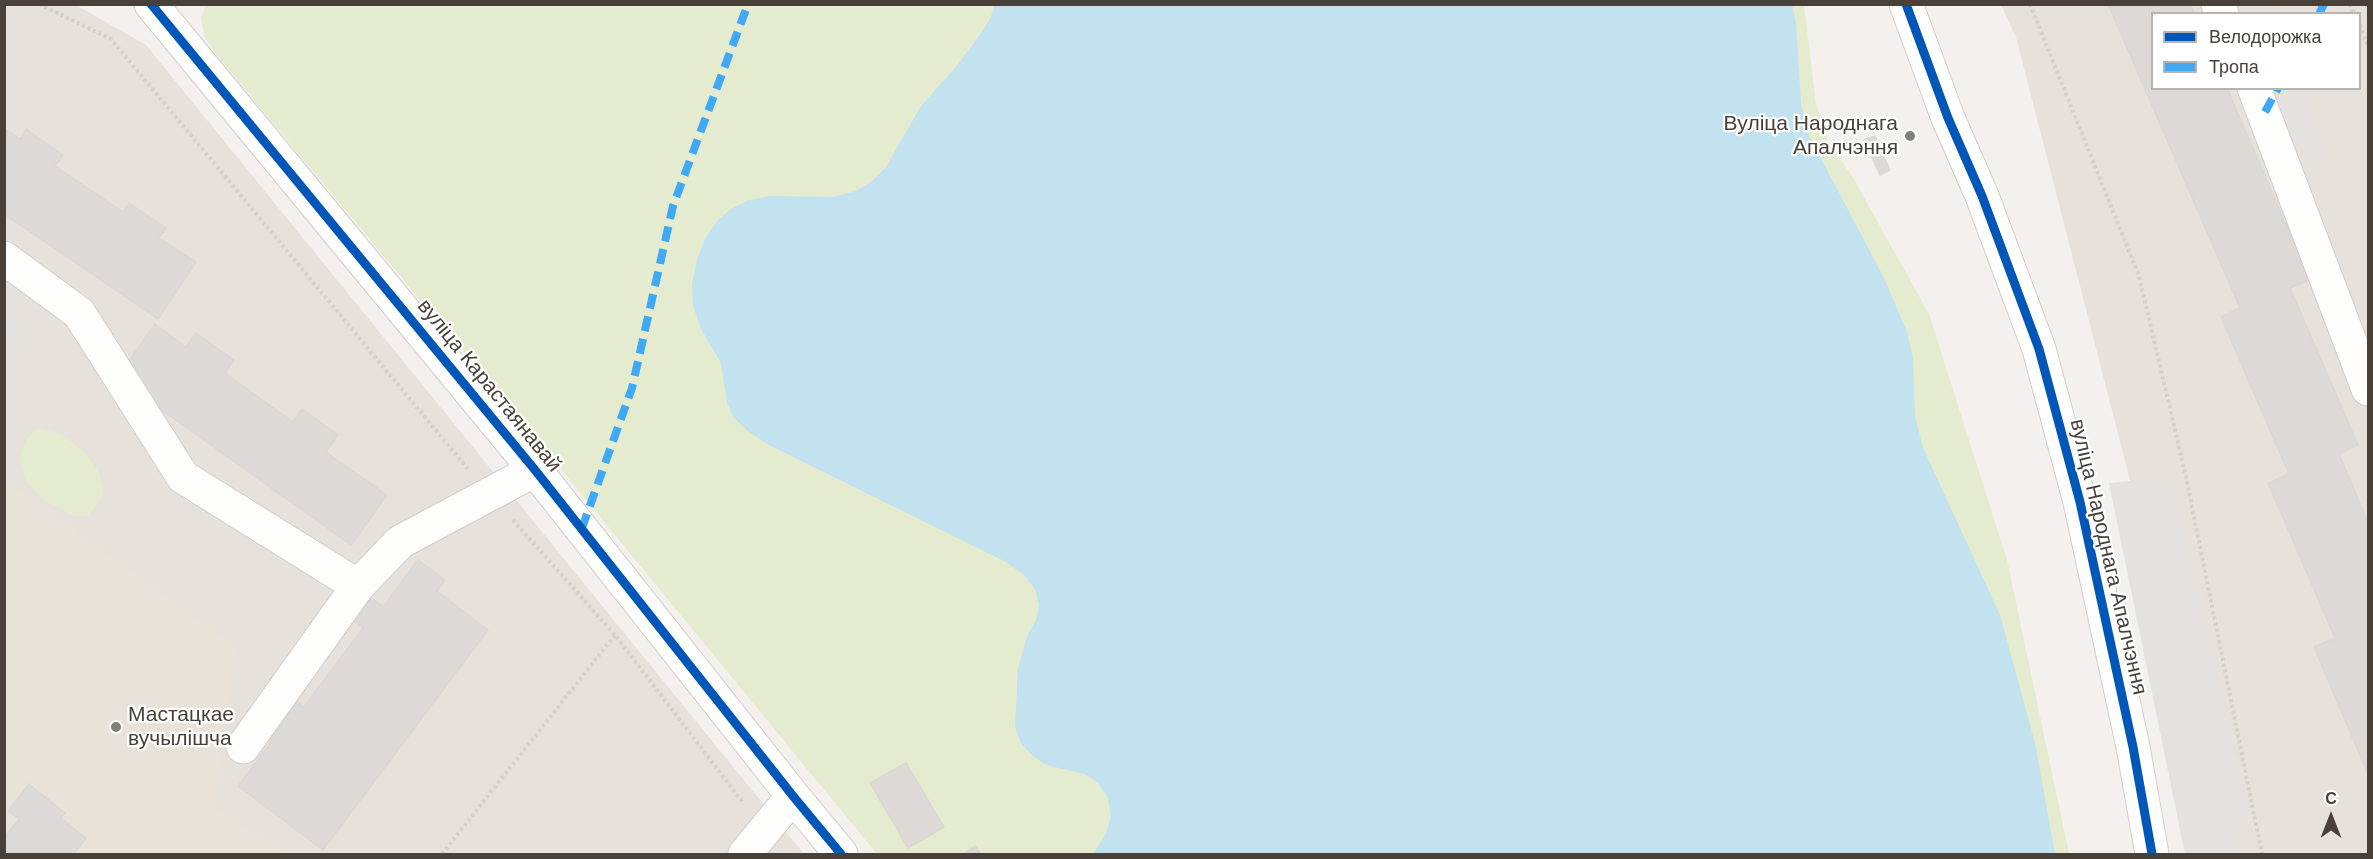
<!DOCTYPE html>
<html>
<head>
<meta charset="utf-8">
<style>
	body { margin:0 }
	#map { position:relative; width:2373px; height:859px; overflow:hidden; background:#f3f0ed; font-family:Helvetica,sans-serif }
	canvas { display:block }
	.frame { position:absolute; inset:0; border:6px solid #494039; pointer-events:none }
	.legend { position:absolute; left:2151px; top:12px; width:210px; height:78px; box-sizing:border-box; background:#fff; border:2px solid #b6b3b0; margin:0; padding:8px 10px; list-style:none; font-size:18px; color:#494039 }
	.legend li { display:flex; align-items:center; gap:12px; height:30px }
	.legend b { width:30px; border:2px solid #b6b3b0 }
	.north { position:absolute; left:2301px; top:787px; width:60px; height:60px; -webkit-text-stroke:4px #fff; paint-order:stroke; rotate:0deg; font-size:16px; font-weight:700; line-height:24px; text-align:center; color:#494039 }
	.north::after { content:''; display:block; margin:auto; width:21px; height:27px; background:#494039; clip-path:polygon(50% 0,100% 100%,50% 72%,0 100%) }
</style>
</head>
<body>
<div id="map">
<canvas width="2373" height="859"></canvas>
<div class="frame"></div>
<ul class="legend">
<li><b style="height:8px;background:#0057b8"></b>Велодорожка</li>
<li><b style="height:8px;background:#3fa9f5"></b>Тропа</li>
</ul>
<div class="north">С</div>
</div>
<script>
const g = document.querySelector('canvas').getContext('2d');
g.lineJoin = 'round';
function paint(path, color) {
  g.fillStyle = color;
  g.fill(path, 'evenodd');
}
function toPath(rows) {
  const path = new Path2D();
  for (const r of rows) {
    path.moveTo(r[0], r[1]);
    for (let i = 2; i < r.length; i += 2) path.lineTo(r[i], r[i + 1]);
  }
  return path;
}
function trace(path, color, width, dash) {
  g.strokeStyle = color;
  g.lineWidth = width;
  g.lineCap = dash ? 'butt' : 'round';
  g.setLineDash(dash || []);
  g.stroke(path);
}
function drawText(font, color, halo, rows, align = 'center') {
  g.font = font + ' Helvetica,sans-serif';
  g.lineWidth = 4.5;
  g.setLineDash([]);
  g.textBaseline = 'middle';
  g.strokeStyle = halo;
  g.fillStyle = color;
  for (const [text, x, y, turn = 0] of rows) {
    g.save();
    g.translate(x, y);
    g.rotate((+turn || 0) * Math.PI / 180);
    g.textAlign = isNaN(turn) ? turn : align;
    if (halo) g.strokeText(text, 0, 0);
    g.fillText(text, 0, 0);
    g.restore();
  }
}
paint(toPath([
	[5,5,76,5,146,45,804,854,5,854],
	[2001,5,2368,5,2368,854,2201,854,2141,523,2016,37],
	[2152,14,2360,14,2360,88,2152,88]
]), '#e6e1db');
paint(toPath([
	[4,478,238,648,215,807,290,854,5,854]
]), '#e9e2d9');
paint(toPath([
	[206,4,1804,5,1816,104,1829,143,1852,176,1929,314,2007,560,2069,854,877,854,579,491,214,52,204,35,201,18],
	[39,428,62,434,85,453,99,472,104,493,89,516,75,517,42,499,27,483,21,468,21,452,28,437]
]), '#e4ebcf');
paint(toPath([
	[2253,4,2274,5,2277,13,2241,13,2239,9],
	[2268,89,2303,89,2326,156,2296,168],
	[4,310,42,333,29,355,5,340],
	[2171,477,2250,819,2235,837,2237,854,2185,854,2109,483]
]), '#e5e1de');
paint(toPath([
	[994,5,1792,5,1796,23,1801,104,1809,136,1884,278,1907,332,1913,359,1915,416,1923,448,2000,615,2035,743,2055,854,1093,854,1106,834,1111,816,1108,798,1098,783,1085,774,1046,765,1032,755,1021,743,1015,727,1018,668,1028,634,1037,618,1039,604,1035,589,1024,575,1006,562,769,445,749,432,733,417,727,402,721,363,700,327,693,305,692,284,697,260,705,239,717,221,731,209,749,200,771,196,833,197,856,191,872,181,886,167,921,106,956,67,982,32,991,17]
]), '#c1e2ee');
const building = toPath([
	[2108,4,2190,4,2194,14,2152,14,2152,88,2227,88,2310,280,2290,288,2358,445,2339,454,2368,522,2368,774,2314,647,2335,638,2268,483,2289,474,2221,317,2240,308,2108,4],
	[4,128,20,139,26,129,63,155,55,166,123,212,129,203,166,228,159,238,196,262,158,319,4,214,4,128],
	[1875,136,1890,170,1880,175,1864,140,1875,136],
	[155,324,186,347,196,333,234,360,225,373,293,422,302,409,338,435,326,452,387,495,351,545,117,378,155,324],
	[418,560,445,580,437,591,488,630,323,850,238,786,271,742,260,733,289,695,304,707,363,628,346,614,363,591,383,607,418,560],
	[906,763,944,827,908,848,870,783,906,763],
	[29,784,65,813,61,818,86,838,74,854,4,854,4,838,19,819,8,811,29,784],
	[975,846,981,854,963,854,975,846]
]);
paint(building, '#dcd9d6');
trace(building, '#dbd7d3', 1.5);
const minor = toPath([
	[151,4,535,470,793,796,841,854],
	[1906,4,1948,118,1982,196,2039,349,2080,502,2133,747,2152,854],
	[2218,4,2222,14],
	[2254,88,2368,389],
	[4,258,79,313,183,477,358,586],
	[243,747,358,586,400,542,535,470],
	[745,854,793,796]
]);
trace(minor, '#d1cecb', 35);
trace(toPath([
	[39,4,111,39,468,469],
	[2030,4,2139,276,2186,477,2262,854],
	[2350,4,2354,14],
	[2360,25,2368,45],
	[513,520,615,635,744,804],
	[442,854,615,635]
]), '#d3d0cb', 4, [3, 3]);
trace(minor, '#fdfdfc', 33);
trace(toPath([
	[2319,14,2324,4],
	[2265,112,2278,88],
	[582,528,632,388,673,206,748,4]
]), '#3fa9f5', 8, [15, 8]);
trace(toPath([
	[151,4,535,470,793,796,841,854],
	[1906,4,1948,118,1982,196,2039,349,2080,502,2133,747,2152,854]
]), '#0057b8', 9);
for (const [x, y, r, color] of [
	[1910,136,6,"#847e78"],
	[116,727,6,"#847e78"]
]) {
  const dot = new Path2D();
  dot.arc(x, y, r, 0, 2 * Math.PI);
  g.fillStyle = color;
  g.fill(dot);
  trace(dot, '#fff', 2);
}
drawText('21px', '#494039', '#fff', [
	["Вуліца Народнага",1898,124],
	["Апалчэння",1898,148],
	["Мастацкае",128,715,"left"],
	["вучылішча",128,739,"left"]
], 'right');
drawText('21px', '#494039', '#fff', [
	["вуліца Карастаянавай",489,386,51],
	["вуліца Народнага Апалчэння",2108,557,77]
]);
</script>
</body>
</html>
